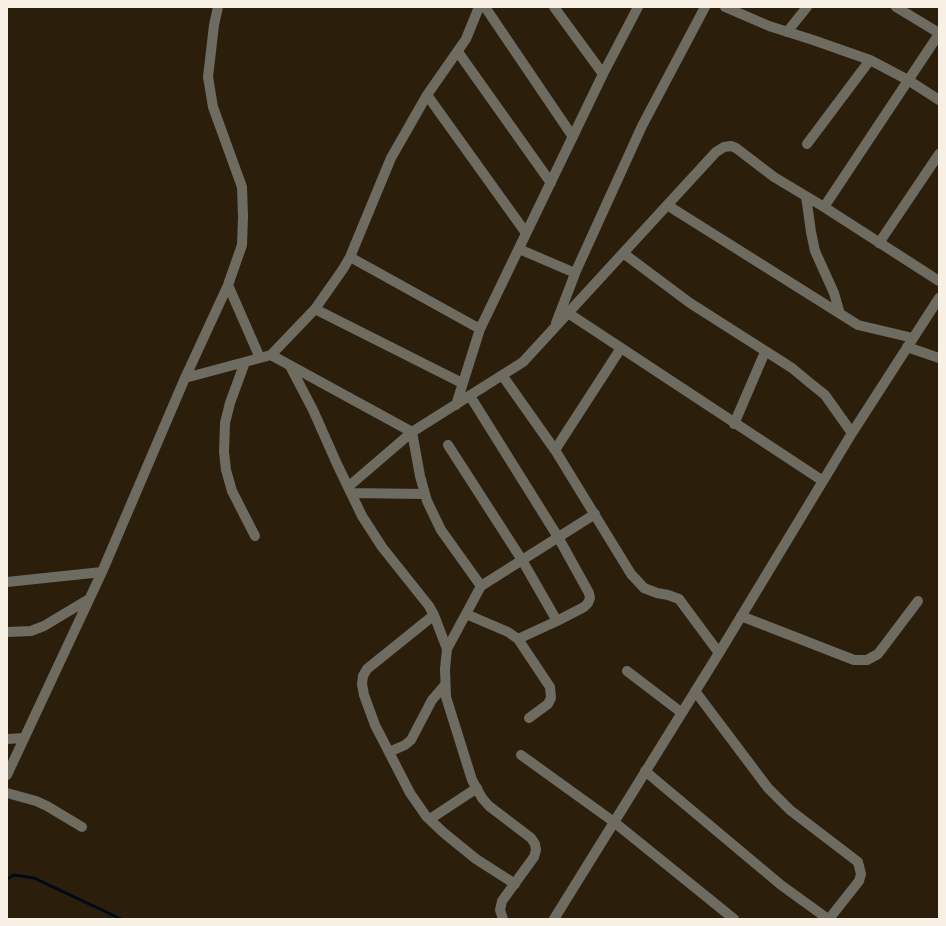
<!DOCTYPE html>
<html>
<head>
<meta charset="utf-8">
<style>
	body { margin:0 }
	#map { position:relative; width:946px; height:926px; overflow:hidden; background:#2b1f0c; font-family:"PT Sans",sans-serif }
	canvas { display:block }
	.frame { position:absolute; inset:0; border:8px solid #f8f0e4; pointer-events:none }
</style>
</head>
<body>
<div id="map">
<canvas width="946" height="926"></canvas>
<div class="frame"></div>
</div>
<script>
const g = document.querySelector('canvas').getContext('2d');
g.lineJoin = 'round';
function toPath(rows) {
  const path = new Path2D();
  for (const r of rows) {
    path.moveTo(r[0], r[1]);
    for (let i = 2; i < r.length; i += 2) path.lineTo(r[i], r[i + 1]);
  }
  return path;
}
function trace(path, color, width, dash) {
  g.strokeStyle = color;
  g.lineWidth = width;
  g.lineCap = dash ? 'butt' : 'round';
  g.setLineDash(dash || []);
  g.stroke(path);
}
trace(toPath([
	[7,879,14,875,34,878,121,919]
]), '#000918', 3);
trace(toPath([
	[485,7,573,137],
	[554,7,603,74],
	[725,7,769,26,813,40,870,60],
	[896,7,939,33],
	[787,32,807,7],
	[458,52,551,183],
	[427,95,526,233],
	[807,144,870,60,908,80,939,100],
	[806,196,811,232,815,251,834,293,840,314],
	[667,205,858,325,913,338],
	[824,207,939,34],
	[879,243,939,154],
	[519,249,575,273],
	[623,253,690,303,792,368,810,383,825,395,852,433],
	[350,257,480,329,603,74,638,7],
	[228,285,260,358],
	[315,309,462,383],
	[568,313,823,481],
	[556,323,576,271,642,126,705,7],
	[907,347,939,358],
	[245,362,230,403,225,423,224,452,226,470,232,491,255,536],
	[290,366,313,410,337,464,362,516,382,547,429,606,434,615,447,649],
	[502,375,555,450,621,348],
	[185,378,271,355],
	[470,396,558,537,589,593,590,598,588,603,584,607,557,621,518,639],
	[456,405,480,329],
	[734,424,765,352],
	[448,445,522,560,557,621],
	[555,450,631,574,644,588,657,593,668,595,679,599,719,653],
	[348,487,412,432,271,355,315,309,343,269,350,257,391,158,427,95,466,39,479,7],
	[351,493,424,494],
	[7,582,102,572],
	[481,586,595,514],
	[466,614,508,632,518,639,550,687,551,698,548,704,529,718],
	[434,615,367,669,363,676,362,684,364,695,375,725,410,793,426,816,444,833,476,859,515,884],
	[741,616,854,660,867,660,878,654,918,601],
	[7,632,31,631,44,626,89,599],
	[627,671,682,713],
	[695,691,768,788,790,810,858,862,861,874,859,881,829,919],
	[7,739,24,738],
	[389,752,405,745,411,740,432,700,445,685],
	[521,755,614,822,734,919],
	[645,771,781,885,828,919],
	[7,775,102,572,185,378,228,285,242,245,243,217,242,187,213,107,208,77,214,25,218,7],
	[7,793,36,801,47,806,82,827],
	[430,819,477,788],
	[503,919,500,910,502,901,534,857,536,850,535,844,531,838,489,806,482,798,472,780,446,697,445,669,447,649,481,586,441,530,427,501,420,476,412,432,523,362,716,152,724,147,731,146,736,148,774,177,824,207,939,281],
	[554,919,719,653,852,433,939,298]
]), '#6e6b61', 10);
</script>
</body>
</html>
